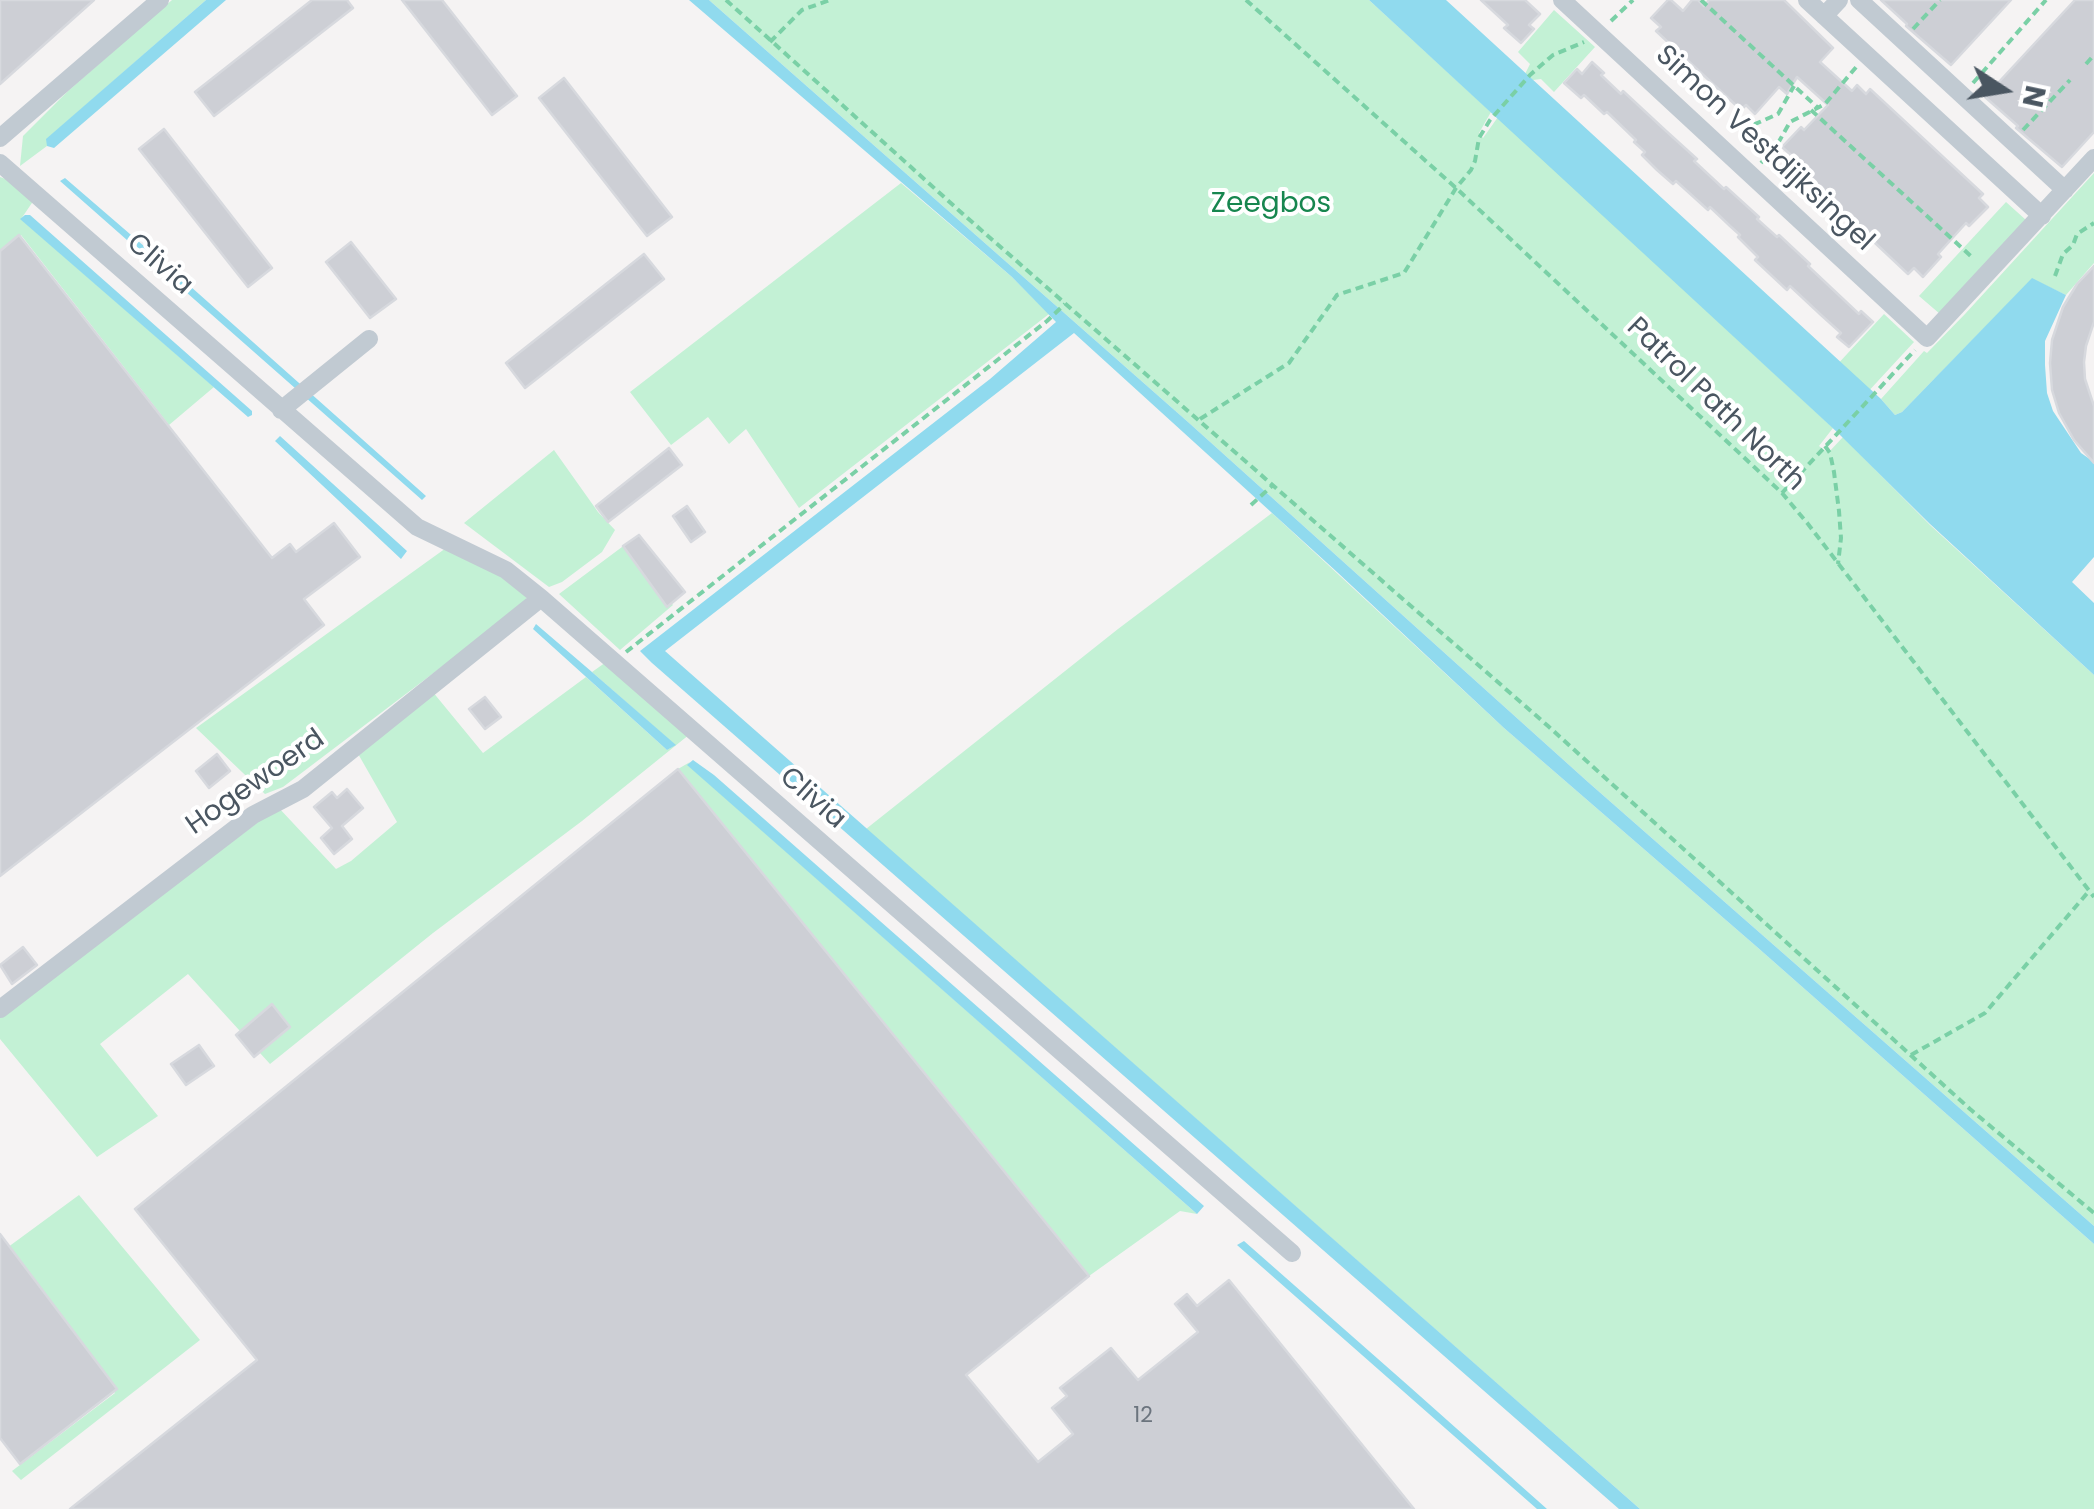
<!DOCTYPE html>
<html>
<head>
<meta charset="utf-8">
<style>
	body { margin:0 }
	#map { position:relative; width:2094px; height:1509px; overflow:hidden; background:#f5f3f3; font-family:Poppins,sans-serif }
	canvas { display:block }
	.north { position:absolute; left:1954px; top:40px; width:100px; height:100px; -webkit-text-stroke:8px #fff; paint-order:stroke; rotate:102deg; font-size:28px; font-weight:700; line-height:40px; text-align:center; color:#4a5661 }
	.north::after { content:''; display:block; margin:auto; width:35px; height:45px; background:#4a5661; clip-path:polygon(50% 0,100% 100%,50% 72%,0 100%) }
</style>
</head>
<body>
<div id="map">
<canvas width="2094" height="1509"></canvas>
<div class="north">N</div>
</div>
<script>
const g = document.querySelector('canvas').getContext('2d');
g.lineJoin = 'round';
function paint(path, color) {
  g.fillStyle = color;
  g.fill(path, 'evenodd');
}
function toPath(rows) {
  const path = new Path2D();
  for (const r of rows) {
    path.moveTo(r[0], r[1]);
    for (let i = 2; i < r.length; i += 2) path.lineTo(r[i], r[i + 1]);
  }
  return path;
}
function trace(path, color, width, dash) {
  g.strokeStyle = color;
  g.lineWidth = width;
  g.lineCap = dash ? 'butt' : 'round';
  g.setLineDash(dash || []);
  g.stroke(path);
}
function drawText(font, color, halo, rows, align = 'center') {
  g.font = font + ' Poppins,sans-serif';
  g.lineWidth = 8;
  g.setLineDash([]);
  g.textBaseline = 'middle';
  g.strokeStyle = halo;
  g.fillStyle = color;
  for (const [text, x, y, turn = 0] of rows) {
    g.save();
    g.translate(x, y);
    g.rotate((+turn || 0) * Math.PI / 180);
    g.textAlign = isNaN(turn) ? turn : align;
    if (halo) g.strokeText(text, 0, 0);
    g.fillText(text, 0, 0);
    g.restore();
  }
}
paint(toPath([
	[172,0,206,0,47,139,47,146,20,166,23,136,68,91],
	[709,0,1369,0,1491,112,1479,133,1483,138,1498,117,1833,428,1819,446,1828,453,1843,437,1930,525,2094,675,2094,1226,1588,782,1188,422],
	[1554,10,1595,47,1554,92,1541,79,1533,80,1525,74,1530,64,1518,52],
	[2094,173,2094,263,2066,295,2032,279,1902,412,1895,415,1881,399,1924,351,1927,353,1965,314],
	[0,177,14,182,34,200,21,219,214,387,169,425,21,235,0,251],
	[901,183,1012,277,1049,314,799,508,746,429,729,444,708,417,671,445,630,392],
	[2006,202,2026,220,1940,314,1919,296],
	[1884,314,1914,342,1865,395,1835,367],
	[554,450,598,512,615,530,602,552,562,582,549,587,464,523],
	[1272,513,1504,728,1757,947,2094,1244,2094,1509,1640,1509,866,829,1118,629],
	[626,544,673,605,620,650,559,594],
	[446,548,493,567,527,596,525,607,497,625,283,787,265,794,196,728],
	[609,660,690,734,582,821,433,933,270,1064,188,974,100,1044,158,1116,97,1157,0,1039,0,1017,278,807,336,869,351,861,397,822,357,752,432,691,483,753,586,677,667,750,675,745,592,672],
	[690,762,688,765,1197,1214,1180,1211,1089,1276,678,769],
	[79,1195,200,1340,21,1480,12,1471,115,1393,0,1253]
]), '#c3f1d5');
paint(toPath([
	[206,0,226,0,54,148,47,146,46,139],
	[689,0,709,0,1188,422,1588,782,2094,1226,2094,1244,1757,947,1504,728,1337,572,1074,333,665,651,1640,1509,1619,1509,652,663,640,651,990,379,1056,322,1012,277],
	[1369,0,1446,0,1881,399,1895,415,1902,412,2032,278,2066,295,2045,341,2045,365,2047,393,2053,411,2081,453,2094,462,2094,557,2072,582,2094,603,2094,675,1930,524,1838,433],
	[65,178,181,278,426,496,422,500,60,181],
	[25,215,30,215,252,411,252,415,248,417,20,219],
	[280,436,407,551,401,559,275,441],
	[536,624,592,672,676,745,667,750,533,629],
	[693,760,714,775,1204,1206,1197,1214,687,765],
	[1244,1241,1411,1388,1547,1509,1537,1509,1237,1245]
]), '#90daee');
const building = toPath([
	[0,0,94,0,0,84,0,0],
	[312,0,347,0,353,8,214,116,195,92,312,0],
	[402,0,442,0,517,96,492,115,402,0],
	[1481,0,1525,0,1540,14,1529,25,1534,29,1521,43,1504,28,1508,25,1481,0],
	[1668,0,1671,0,1683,11,1692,0,1698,0,1704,6,1709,0,1784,0,1833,48,1820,62,1852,91,1857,85,1866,94,1870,89,1983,194,1979,198,1988,207,1969,226,1966,223,1938,254,1941,257,1923,277,1914,268,1908,274,1787,160,1791,155,1782,147,1801,127,1804,130,1828,105,1797,77,1787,94,1779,87,1755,114,1746,105,1741,110,1656,31,1661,27,1651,18,1668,0],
	[1881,0,2011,0,1951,65,1906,26,1907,24,1881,0],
	[2075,0,2094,0,2094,132,2062,167,2016,128,2018,126,1985,97,2075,0],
	[1592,62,1604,73,1601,75,1621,94,1623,91,1665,130,1697,159,1694,161,1724,189,1726,187,1759,217,1757,219,1777,237,1779,235,1810,264,1808,266,1859,314,1861,311,1873,322,1849,347,1837,337,1841,333,1821,315,1790,286,1787,290,1755,260,1758,257,1738,237,1740,235,1730,226,1710,207,1708,210,1676,181,1673,184,1657,170,1642,155,1645,152,1634,142,1636,140,1607,112,1604,114,1584,95,1581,98,1564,83,1577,69,1582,74,1592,62],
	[564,78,672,217,647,236,539,98,564,78],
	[164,129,272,268,248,287,139,149,164,129],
	[19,235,272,558,290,544,296,552,334,523,360,557,304,599,324,625,0,876,0,251,19,235],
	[351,242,396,299,370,318,326,262,351,242],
	[644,254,664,279,525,388,506,363,644,254],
	[2094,266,2094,322,2086,346,2084,362,2085,379,2094,406,2094,463,2074,440,2059,413,2052,390,2050,363,2052,340,2063,307,2077,284,2094,266],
	[669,448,682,465,608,522,596,506,669,448],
	[687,506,705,532,691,542,673,516,687,506],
	[639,535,685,592,667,607,623,546,639,535],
	[485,697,501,717,485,729,469,709,485,697],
	[217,754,230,771,209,788,196,771,217,754],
	[678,769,1089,1276,966,1375,1038,1462,1073,1434,1052,1408,1067,1396,1060,1388,1111,1348,1138,1380,1198,1332,1175,1304,1187,1294,1197,1306,1229,1280,1414,1509,70,1509,257,1360,135,1209,678,769],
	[347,789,363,808,342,826,352,839,334,854,321,838,332,828,314,807,332,792,337,798,347,789],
	[23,947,37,965,12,984,0,965,23,947],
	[272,1004,290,1027,254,1057,236,1035,272,1004],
	[199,1045,214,1066,186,1085,171,1064,199,1045],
	[0,1234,117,1389,20,1464,0,1438,0,1234]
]);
paint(building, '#cdcfd5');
trace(building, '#d7d9de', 2.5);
trace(toPath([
	[726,0,964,215,1548,726,1970,1109,2094,1213],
	[1246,0,1456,188,1782,493,1808,524,2094,897],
	[1701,0,1817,107],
	[1611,21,1633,0],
	[1913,29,1940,0],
	[770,42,802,10,830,0],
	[2086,64,2094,55],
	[1973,83,2046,0],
	[1811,110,1974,259],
	[2023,130,2070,80],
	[1766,155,1739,131,1778,114,1794,86],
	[1761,163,1777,145,1790,122,1825,104,1857,66],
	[2055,276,2063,254,2073,245,2077,234,2094,223],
	[1200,419,1289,363,1337,295,1404,273,1456,188,1471,170,1475,161,1479,138,1490,120,1530,75,1553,55,1584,42],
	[1825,446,1830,453,1834,472,1839,511,1841,538,1838,564],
	[1782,493,1915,350],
	[1251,505,1273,485],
	[626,652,1047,321,1065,304],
	[1911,1055,1985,1013,2089,891]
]), '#7ad0a6', 4, [8, 5]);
trace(toPath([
	[1562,0,1927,338,2094,158],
	[1807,0,2042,216],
	[1859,0,2065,190],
	[1824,16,1839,0],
	[0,138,160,0],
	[0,163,417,527,506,570,541,598,1292,1253],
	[281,410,369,339],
	[0,1009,253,815,303,789,541,598]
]), '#c1cad2', 18);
drawText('22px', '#6b747e', null, [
	["12",1143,1416]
]);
drawText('28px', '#4a5661', '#fff', [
	["Simon Vestdijksingel",1764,149,43],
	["Clivia",159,265,41],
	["Patrol Path North",1715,405,44],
	["Hogewoerd",256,783,-35],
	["Clivia",812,799,41]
]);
drawText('28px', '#17864f', '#fff', [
	["Zeegbos",1271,205]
]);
</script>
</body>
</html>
